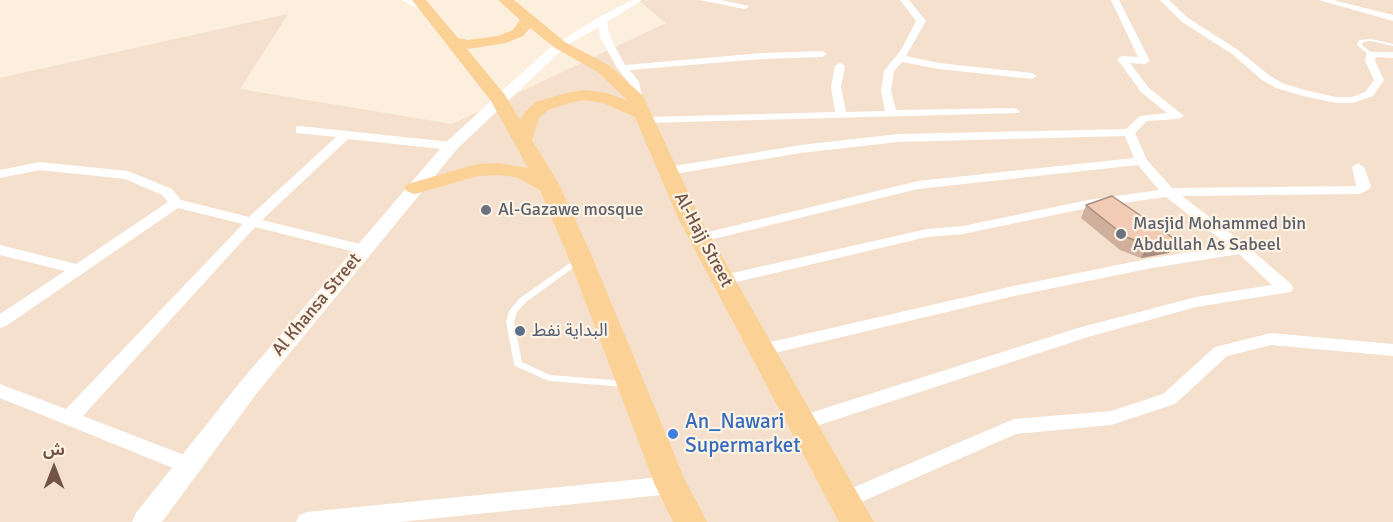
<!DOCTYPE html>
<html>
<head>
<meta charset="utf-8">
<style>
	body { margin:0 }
	#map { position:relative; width:1393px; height:522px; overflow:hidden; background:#fcefde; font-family:Signika,"Noto Sans Arabic",sans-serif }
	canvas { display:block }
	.north { position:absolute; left:24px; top:438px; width:60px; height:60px; -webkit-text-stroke:4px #fff3e4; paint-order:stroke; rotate:0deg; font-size:16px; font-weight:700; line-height:24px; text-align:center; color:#725446 }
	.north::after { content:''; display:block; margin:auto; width:21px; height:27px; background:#725446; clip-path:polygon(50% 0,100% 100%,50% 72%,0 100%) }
</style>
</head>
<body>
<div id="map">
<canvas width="1393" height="522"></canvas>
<div class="north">ش</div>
</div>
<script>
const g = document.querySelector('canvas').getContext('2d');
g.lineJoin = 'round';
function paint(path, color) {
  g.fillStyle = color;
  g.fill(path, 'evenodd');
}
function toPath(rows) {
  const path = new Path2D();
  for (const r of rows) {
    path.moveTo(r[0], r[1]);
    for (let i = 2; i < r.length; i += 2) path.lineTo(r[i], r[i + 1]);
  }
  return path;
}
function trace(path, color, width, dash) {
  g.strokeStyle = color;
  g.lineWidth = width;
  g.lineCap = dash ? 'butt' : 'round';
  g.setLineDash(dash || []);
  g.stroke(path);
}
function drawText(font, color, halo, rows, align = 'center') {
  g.font = font + ' Signika,"Noto Sans Arabic",sans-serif';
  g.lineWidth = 4.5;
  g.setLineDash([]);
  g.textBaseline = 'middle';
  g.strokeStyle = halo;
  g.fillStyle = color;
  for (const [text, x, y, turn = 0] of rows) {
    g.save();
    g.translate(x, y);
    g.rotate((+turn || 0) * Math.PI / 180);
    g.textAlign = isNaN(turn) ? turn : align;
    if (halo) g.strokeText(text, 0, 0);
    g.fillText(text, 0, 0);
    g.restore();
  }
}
paint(toPath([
	[638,0,1393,0,1393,522,0,522,0,78,288,14,240,89,452,124,666,23]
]), '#f4e0cc');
paint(toPath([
	[1371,39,1393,44,1393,46,1371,41,1363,42,1362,45,1373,54,1369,55,1357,45,1359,40,1371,39],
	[577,258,580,258,584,260,526,302,517,312,514,322,522,362,550,375,625,381,628,382,630,384,628,386,625,387,549,381,515,366,514,364,506,322,509,311,520,298,577,258]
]), '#fff');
paint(toPath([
	[402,0,413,0,431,10,424,12,402,0],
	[632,0,642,0,607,22,610,37,625,65,762,53,822,51,827,54,822,57,762,59,630,70,639,82,643,100,641,102,633,102,629,83,617,68,600,37,599,27,563,47,555,45,599,17,632,0],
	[699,0,721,0,749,6,745,9,699,0],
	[900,0,909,0,926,21,906,56,939,63,1032,73,1037,76,1032,79,939,69,902,62,894,71,891,91,896,110,1014,108,1020,111,1018,113,646,123,640,120,646,117,835,112,831,87,835,66,840,63,845,66,841,87,846,112,885,111,881,91,884,71,901,50,916,21,900,0],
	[1111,0,1119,0,1150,61,1145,64,1130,63,1149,88,1184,116,1178,119,1147,121,1135,133,1147,160,1172,188,1356,186,1352,167,1358,163,1364,167,1371,186,1369,189,1360,194,1182,196,1247,246,1291,284,1293,288,1291,292,1196,307,1088,337,801,431,794,428,792,423,794,418,1078,328,1196,297,1272,285,1239,254,1152,268,1014,296,762,356,756,354,753,350,756,346,762,344,1014,286,1152,258,1229,246,1166,197,1088,208,963,234,927,237,724,285,716,280,719,276,927,229,963,226,1088,200,1159,190,1138,165,918,189,701,242,694,238,696,235,918,181,1134,158,1125,136,898,142,801,153,668,175,662,171,668,167,801,145,898,134,1126,129,1140,116,1167,113,1141,92,1117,59,1122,56,1138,57,1111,0],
	[1160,0,1169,0,1188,18,1238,50,1270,76,1284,84,1309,91,1336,97,1352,97,1365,92,1374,80,1365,61,1367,52,1393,52,1393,58,1376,57,1375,61,1384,80,1373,96,1353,103,1336,103,1303,96,1276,88,1262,80,1232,54,1182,22,1160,0],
	[1319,0,1333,0,1393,15,1393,21,1319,0],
	[300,126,451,142,457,146,451,150,348,139,262,220,368,246,370,249,368,252,363,254,255,227,83,416,197,460,200,466,197,472,190,474,183,472,0,398,0,384,66,409,243,224,178,208,6,326,0,328,0,314,65,271,0,255,0,245,76,264,168,202,162,195,125,179,40,170,0,178,0,170,40,162,128,171,172,189,181,200,249,217,336,137,296,133,296,127,300,126],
	[1271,333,1393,344,1393,356,1271,345,1227,356,1175,404,1111,425,1016,434,845,509,838,506,835,500,838,494,1014,419,1111,411,1163,394,1215,347,1271,333],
	[671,476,678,479,681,485,678,491,671,494,400,522,296,522,299,515,307,512,671,476]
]), '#fff');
paint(toPath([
	[560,41,564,42,566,45,564,48,457,149,257,393,162,522,132,522,136,513,241,381,445,143,556,42,560,41]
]), '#fff');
paint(toPath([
	[412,0,426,0,458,38,468,40,498,36,513,30,520,20,498,0,514,0,565,42,610,66,643,96,700,218,874,522,839,522,678,218,635,117,603,103,584,100,569,103,548,110,539,118,532,140,560,186,593,259,685,480,707,522,673,522,655,485,569,259,540,190,516,177,498,175,478,176,415,194,408,192,404,188,408,184,477,164,498,163,528,168,491,101,412,0],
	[530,28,555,48,598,72,628,101,607,93,584,90,566,93,536,102,525,112,520,120,505,95,467,49,506,43,523,36,530,28]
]), '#fcd195');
paint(toPath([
	[1086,205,1176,240,1169,253,1141,258,1120,250,1081,218]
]), '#d0af9c');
paint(toPath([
	[1176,240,1169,253,1141,258,1148,245]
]), '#a98e7f');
const building = toPath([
	[1112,196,1176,240,1148,245,1126,237,1086,205,1112,196]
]);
paint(building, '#f2cbb5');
trace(building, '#a98e7f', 1.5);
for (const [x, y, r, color] of [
	[486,210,6,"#6b7280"],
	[1121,234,6,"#6b7280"],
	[520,331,6,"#5c6f8a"],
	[673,434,6,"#3f7fe0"]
]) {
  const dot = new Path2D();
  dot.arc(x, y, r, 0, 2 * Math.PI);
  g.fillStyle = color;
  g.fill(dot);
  trace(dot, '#fff3e4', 2);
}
drawText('18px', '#5b616d', '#fff3e4', [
	["Al-Gazawe mosque",498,210],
	["Masjid Mohammed bin",1133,224],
	["Abdullah As Sabeel",1133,245]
], 'left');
drawText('18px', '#725446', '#fff3e4', [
	["Al-Hajj Street",703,240,62],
	["Al Khansa Street",317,305,-50]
]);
drawText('18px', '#4e5e75', '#fff3e4', [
	["البداية نفط",532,331]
], 'left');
drawText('21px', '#366cbe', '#fff3e4', [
	["An_Nawari",685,422],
	["Supermarket",685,446]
], 'left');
</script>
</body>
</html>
